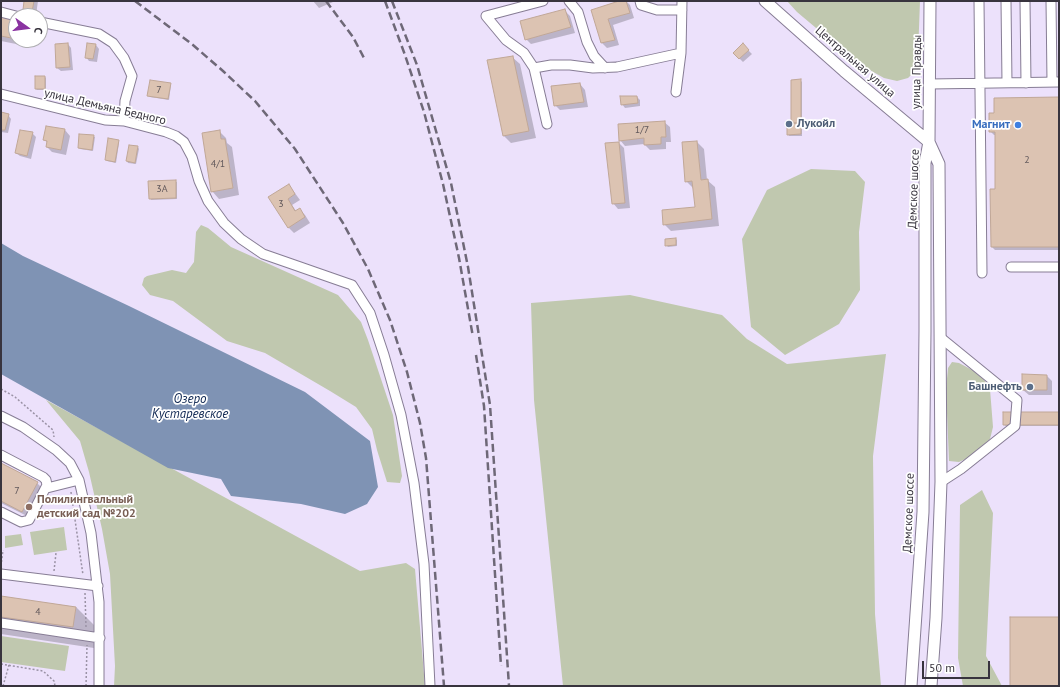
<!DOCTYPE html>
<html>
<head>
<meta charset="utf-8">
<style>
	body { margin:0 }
	#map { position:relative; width:1060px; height:687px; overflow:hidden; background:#ece1fb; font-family:"PT Sans",sans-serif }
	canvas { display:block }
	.frame { position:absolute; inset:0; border:2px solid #38343e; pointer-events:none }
	.north { position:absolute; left:8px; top:8px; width:40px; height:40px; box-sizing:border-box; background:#fff; border:1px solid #afaeb2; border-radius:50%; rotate:104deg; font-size:11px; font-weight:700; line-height:16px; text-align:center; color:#38343e }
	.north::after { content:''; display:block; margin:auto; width:14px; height:18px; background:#8a33a1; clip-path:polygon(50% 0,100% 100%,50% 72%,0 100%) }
	.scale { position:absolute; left:922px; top:661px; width:68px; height:18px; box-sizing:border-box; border:2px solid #38343e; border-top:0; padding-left:5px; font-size:12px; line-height:14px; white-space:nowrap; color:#38343e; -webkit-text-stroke:3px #fff; paint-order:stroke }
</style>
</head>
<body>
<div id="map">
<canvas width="1060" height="687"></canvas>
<div class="frame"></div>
<div class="north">С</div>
<div class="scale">50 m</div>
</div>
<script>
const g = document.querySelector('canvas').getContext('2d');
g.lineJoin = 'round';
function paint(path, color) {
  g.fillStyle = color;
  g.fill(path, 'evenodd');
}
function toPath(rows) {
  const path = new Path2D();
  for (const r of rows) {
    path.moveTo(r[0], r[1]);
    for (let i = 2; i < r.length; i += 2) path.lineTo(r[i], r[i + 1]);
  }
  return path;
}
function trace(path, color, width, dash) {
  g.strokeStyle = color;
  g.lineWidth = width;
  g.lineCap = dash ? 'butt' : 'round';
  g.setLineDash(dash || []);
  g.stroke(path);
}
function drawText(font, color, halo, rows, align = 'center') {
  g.font = font + ' "PT Sans",sans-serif';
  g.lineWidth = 3.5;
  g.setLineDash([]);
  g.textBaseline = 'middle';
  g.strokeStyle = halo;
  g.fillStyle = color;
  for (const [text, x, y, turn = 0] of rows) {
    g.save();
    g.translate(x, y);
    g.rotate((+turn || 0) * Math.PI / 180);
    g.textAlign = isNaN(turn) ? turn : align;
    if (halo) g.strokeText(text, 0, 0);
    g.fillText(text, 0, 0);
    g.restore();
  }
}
paint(toPath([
	[787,1,920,1,918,55,915,71,908,78,897,81,884,78,859,64,797,12],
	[811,169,855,171,865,182,859,232,860,290,839,324,785,355,751,327,742,239,767,190],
	[201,225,208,228,231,247,338,295,361,322,368,340,393,415,402,476,400,483,387,482,377,450,372,429,356,407,330,391,265,353,227,341,173,301,150,295,142,285,144,278,147,276,172,270,186,273,194,262,196,232],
	[630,295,722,315,747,339,787,364,886,354,873,456,875,614,881,686,563,686,534,400,531,303],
	[952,362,959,363,978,373,985,381,990,389,993,427,990,439,970,457,959,462,949,461,946,389,948,368],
	[46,400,360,571,406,563,415,569,425,686,114,686,115,666,110,574,102,529,89,472,80,441],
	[982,490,993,513,986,656,1002,686,963,686,958,658,960,505],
	[64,527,67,550,34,555,30,532],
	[21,534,23,545,5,548,5,536],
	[1,636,69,646,65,671,1,662]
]), '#c0c8af');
paint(toPath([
	[1,243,23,256,129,306,305,392,370,441,378,487,367,504,345,514,301,504,231,496,221,479,168,468,1,374]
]), '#7f93b4');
paint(toPath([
	[25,1,38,1,36,15,27,13,24,10],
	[313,1,333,1,333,2,319,8],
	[622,1,626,1,630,5,634,18,613,25,619,45,607,48,602,43,592,11],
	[565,11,570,16,575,33,531,44,526,39],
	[1,18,16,21,16,40,33,40,31,47,1,41],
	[68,44,71,48,73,70,61,71,57,68],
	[96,45,99,49,97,62,89,61,86,57],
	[743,45,752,54,743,62,734,53],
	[512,57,520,64,536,138,511,143,504,136],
	[45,77,46,78,46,90,37,90,36,89],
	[800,80,802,82,802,136,789,136,788,134,792,124],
	[170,84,171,85,169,100,150,97,148,96],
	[580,84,585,90,588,107,560,110,555,105],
	[637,97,640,100,640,106,625,108,622,104],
	[1059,98,1059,250,995,250,992,247,991,190,996,190,996,135,994,135,990,131,996,114],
	[1,113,8,115,11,119,8,133,1,132],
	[664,122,670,127,671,142,666,142,666,149,650,150,644,144,625,146,620,140],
	[47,127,65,130,70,136,66,155,52,152,47,147,48,143,44,139],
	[219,131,226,138,227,143,232,147,239,195,219,199,212,191],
	[32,133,36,137,31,159,20,156,16,153],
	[93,136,95,137,93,151,80,149,79,148],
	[118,141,119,143,116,163,107,161,106,160],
	[697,142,704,149,707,180,715,187,719,226,671,231,664,224,696,208,694,189,686,181],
	[619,143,624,148,630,208,618,209,613,203],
	[138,147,139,149,136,164,128,163,127,161],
	[175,181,177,182,177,199,151,200,150,198],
	[289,185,300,200,292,205,296,211,299,209,305,215,310,223,294,233,288,227,270,197],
	[676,239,677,240,677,246,668,247,666,245],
	[1047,376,1052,381,1052,395,1029,395,1023,390],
	[1059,413,1059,426,1006,426,1004,425],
	[1,464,37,483,42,488,27,516,1,503],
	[1,597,76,607,97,628,94,648,1,634]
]), '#0003');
const building = toPath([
	[24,1,34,1,32,12,23,10,24,1],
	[619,1,626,1,630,13,608,19,615,40,601,43,591,10,619,1],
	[565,9,571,27,525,40,520,21,565,9],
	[1,17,16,20,16,39,1,36,1,17],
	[68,43,70,67,56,68,55,44,68,43],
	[87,43,96,44,93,59,85,58,87,43],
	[743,43,749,50,739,59,733,53,743,43],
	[513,56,529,131,503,136,487,60,513,56],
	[35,76,45,76,45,89,35,89,35,76],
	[801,79,801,123,791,123,791,80,801,79],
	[150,80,171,83,168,99,147,96,150,80],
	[580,83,584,102,554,106,551,86,580,83],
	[620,96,637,96,638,103,621,105,620,96],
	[1059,97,1059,247,991,247,990,189,995,189,995,132,989,132,989,113,994,113,994,98,1059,97],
	[1,112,9,114,5,130,1,130,1,112],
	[665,121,666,137,661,137,661,144,644,145,644,138,619,141,618,124,665,121],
	[787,123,801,123,801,134,787,135,787,123],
	[46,126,65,129,61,150,46,147,47,141,43,140,46,126],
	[20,130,33,132,27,156,15,153,20,130],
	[220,130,221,139,225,139,233,188,211,192,202,133,220,130],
	[79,134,94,135,92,150,78,148,79,134],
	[108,138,119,140,115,162,105,160,108,138],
	[697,141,701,180,708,179,712,219,663,225,662,210,695,207,692,181,685,182,682,142,697,141],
	[619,142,625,203,612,204,605,143,619,142],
	[129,145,138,146,135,163,126,161,129,145],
	[176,180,176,198,149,199,148,181,176,180],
	[289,184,295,194,288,199,295,211,300,208,305,217,288,228,268,197,289,184],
	[676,238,676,245,665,246,665,239,676,238],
	[1022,374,1047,375,1047,390,1022,390,1022,374],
	[1003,412,1059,412,1059,425,1003,425,1003,412],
	[1,463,38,482,22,512,1,501,1,463],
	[1,596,76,607,73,627,1,617,1,596],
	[1010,617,1059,617,1059,686,1010,686,1010,617]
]);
paint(building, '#dcc3b2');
trace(building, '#c0a797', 1);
const minor = toPath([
	[569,1,578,12,587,42,594,56,605,68],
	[640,1,641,5,657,10,682,10],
	[979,1,982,273],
	[1006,1,1007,83],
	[1025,1,1026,83],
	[1051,1,1052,82],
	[1,12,16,16],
	[40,22,99,34,113,43,124,58,132,76,125,101,124,121],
	[534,68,524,53,506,40,486,16,543,1],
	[930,84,1059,82],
	[676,92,681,53,682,1],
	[1,94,105,120,124,121,166,132,176,136,184,142,192,157,199,181,208,201,224,223,241,239,263,254,352,285,370,313,384,355,401,415,414,483,424,564,430,686],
	[547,124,534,68,551,65,570,65,593,68,617,67,681,53],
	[1011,267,1059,267],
	[941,338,1017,400,1015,426,961,469,941,482],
	[1,416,23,427,56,450,70,463,79,480,91,533,99,602,99,686],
	[1,455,43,477,46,480,47,485,29,520,21,522,1,512],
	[47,488,79,480],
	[1,574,98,586],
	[1,623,100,638]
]);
const major = toPath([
	[765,1,844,71,929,142,939,164,941,482,936,618,931,686],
	[911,686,923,512,925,331,925,163,929,142,930,1]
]);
trace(minor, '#877d95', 11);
trace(major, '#877d95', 13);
trace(toPath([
	[1,389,15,397,53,430,54,437],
	[71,492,83,575],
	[1,566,3,550],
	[54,571,56,553],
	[85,593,86,627],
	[1,664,43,671,54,681,55,686],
	[3,686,9,665],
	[86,686,87,645]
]), '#9a92a5', 1.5, [2, 2]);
trace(minor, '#fff', 9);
trace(major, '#fff', 11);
trace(toPath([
	[135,1,193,45,223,71,255,101,295,149,343,223,368,269,390,320,407,372,420,423,426,458,444,686],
	[326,1,353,37,364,58],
	[385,1,405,55,424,112,443,184,459,258,473,337],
	[392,1,417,65,451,183,468,267,490,405,509,686],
	[476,355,484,406,501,666]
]), '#6e6877', 2.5, [8, 4]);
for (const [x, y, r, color] of [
	[789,124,4,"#5c6f8a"],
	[1018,125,4,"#3f7fe0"],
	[1030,387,4,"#5c6f8a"],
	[29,507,4,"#8d6e63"]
]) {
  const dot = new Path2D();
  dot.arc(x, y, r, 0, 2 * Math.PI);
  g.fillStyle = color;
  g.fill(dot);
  trace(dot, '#fff', 1.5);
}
drawText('10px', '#61585b', null, [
	["7",159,90],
	["1/7",642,130],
	["2",1027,160],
	["4/1",218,164],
	["3А",162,189],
	["3",281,204],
	["7",17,491],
	["4",38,612]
]);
drawText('12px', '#38343e', '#fff', [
	["Центральная улица",855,62,41],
	["улица Правды",917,72,-89],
	["улица Демьяна Бедного",105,107,13],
	["Демское шоссе",914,189,-88],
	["Демское шоссе",909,513,-88]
]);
drawText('bold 12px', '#4e5e75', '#fff', [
	["Лукойл",797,124],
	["Башнефть",1022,387,"right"]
], 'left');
drawText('bold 12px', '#366cbe', '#fff', [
	["Магнит",1010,125]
], 'right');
drawText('bold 12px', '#785e54', '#fff', [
	["Полилингвальный",37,500],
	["детский сад №202",37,514]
], 'left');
drawText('italic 13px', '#0f2752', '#fff', [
	["Озеро",190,399],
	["Кустаревское",190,414]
]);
</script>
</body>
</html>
